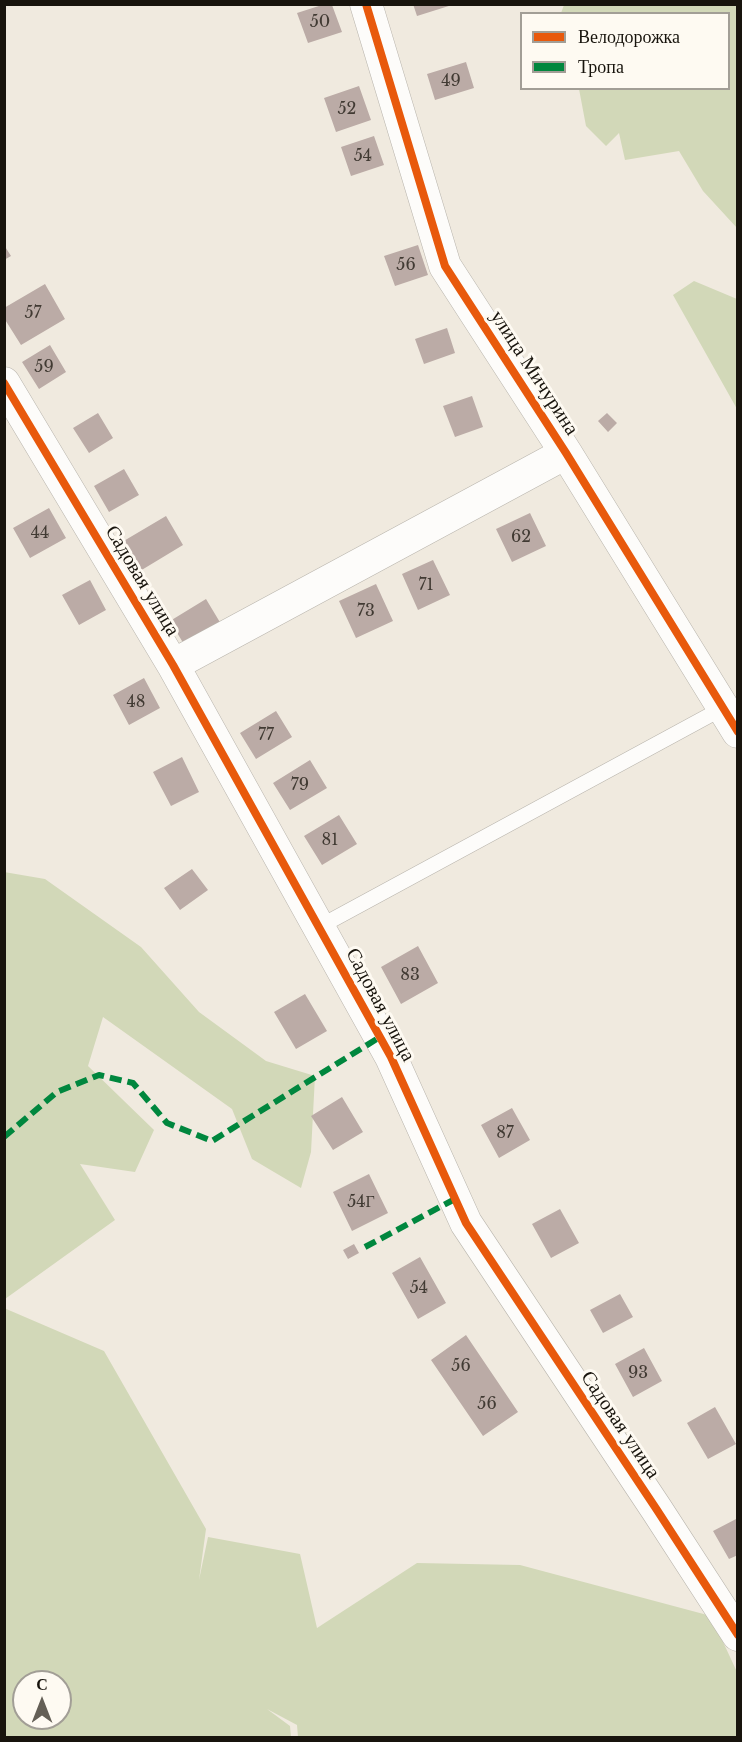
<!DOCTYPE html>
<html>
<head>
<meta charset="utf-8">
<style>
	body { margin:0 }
	#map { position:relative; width:742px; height:1742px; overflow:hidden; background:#f0eadf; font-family:"Libre Baskerville",serif }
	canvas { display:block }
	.frame { position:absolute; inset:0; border:6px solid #18140d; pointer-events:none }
	.legend { position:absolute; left:520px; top:12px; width:210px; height:78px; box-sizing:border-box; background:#fefaf2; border:2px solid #a29e96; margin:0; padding:8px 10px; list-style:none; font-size:18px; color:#18140d }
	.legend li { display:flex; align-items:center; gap:12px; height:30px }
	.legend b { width:30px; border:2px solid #a29e96 }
	.north { position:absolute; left:12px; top:1670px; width:60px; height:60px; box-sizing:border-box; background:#fefaf2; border:2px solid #a29e96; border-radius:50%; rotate:0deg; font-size:16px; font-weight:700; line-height:24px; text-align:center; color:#18140d }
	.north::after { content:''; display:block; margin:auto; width:21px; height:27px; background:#645f56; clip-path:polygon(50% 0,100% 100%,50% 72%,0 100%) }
</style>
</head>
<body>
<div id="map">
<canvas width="742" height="1742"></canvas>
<div class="frame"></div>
<ul class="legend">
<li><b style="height:8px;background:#e8590c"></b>Велодорожка</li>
<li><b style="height:8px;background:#00873e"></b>Тропа</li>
</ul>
<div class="north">С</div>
</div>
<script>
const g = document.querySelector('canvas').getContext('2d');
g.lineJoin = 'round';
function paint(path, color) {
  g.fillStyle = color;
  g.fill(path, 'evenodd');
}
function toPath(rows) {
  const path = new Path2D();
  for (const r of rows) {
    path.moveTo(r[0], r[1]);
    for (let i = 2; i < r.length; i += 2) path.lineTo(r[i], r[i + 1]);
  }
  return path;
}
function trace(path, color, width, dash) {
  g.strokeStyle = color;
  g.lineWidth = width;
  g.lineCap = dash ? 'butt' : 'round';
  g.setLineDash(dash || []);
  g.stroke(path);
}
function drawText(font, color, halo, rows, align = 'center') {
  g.font = font + ' "Libre Baskerville",serif';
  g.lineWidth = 6;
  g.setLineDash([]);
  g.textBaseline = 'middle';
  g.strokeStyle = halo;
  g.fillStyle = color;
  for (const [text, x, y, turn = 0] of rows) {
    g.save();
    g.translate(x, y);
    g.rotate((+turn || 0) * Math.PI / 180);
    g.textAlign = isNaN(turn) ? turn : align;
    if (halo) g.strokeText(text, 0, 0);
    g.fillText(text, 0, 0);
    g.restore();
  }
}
paint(toPath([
	[564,5,737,5,737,228,703,191,679,151,625,160,619,133,606,146,586,126,579,89,728,88,728,14,561,13],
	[694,281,737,299,737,409,673,295],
	[4,872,45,879,141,947,199,1012,266,1061,315,1076,311,1152,301,1188,252,1159,232,1109,103,1017,88,1066,154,1130,135,1172,80,1164,115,1220,5,1299],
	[4,1308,104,1351,206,1529,199,1580,208,1537,300,1554,317,1628,417,1563,520,1565,711,1616,737,1672,737,1737,298,1737,297,1725,267,1709,290,1726,291,1737,5,1737],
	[24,1682,60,1682,60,1718,24,1718]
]), '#d2d8b8');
paint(toPath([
	[413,4,452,4,452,5,417,16],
	[322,5,332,5,342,32,308,43,297,13],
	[466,62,474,88,435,100,427,74],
	[359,86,371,120,336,132,324,98],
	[374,136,384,165,351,176,341,147],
	[4,245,11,256,4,260],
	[418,245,428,275,395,286,384,256],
	[45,284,65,319,21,345,4,318,4,308],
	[447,328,455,353,424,364,415,339],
	[50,345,66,372,39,389,22,362],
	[472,396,483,427,455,437,443,406],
	[98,413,113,438,89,453,73,428],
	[607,413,617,423,608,432,598,421],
	[124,469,139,495,109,512,94,486],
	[49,508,66,538,30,558,13,528],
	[530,513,546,546,512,562,496,529],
	[166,516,183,545,140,571,122,542],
	[433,560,450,595,418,610,402,574],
	[90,580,106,610,79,625,62,595],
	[376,584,393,621,356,638,339,601],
	[206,599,221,624,185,646,170,621],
	[144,678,160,708,129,725,113,695],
	[276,711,292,737,256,759,240,733],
	[182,757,199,792,171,806,153,772],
	[310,760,327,788,290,810,273,783],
	[339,815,357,844,322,865,304,836],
	[192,869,208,890,180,910,164,888],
	[418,946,438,983,401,1004,381,967],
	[305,994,327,1031,296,1049,274,1012],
	[342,1097,363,1132,333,1150,311,1116],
	[512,1108,530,1140,499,1158,481,1125],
	[369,1174,388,1213,352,1231,333,1192],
	[560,1209,579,1243,551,1258,532,1224],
	[354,1244,359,1253,348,1259,343,1250],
	[420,1257,446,1303,418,1319,392,1273],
	[620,1294,633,1317,603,1333,590,1310],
	[466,1335,518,1412,483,1436,431,1360],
	[644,1348,662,1381,633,1397,615,1364],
	[715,1407,736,1444,708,1459,687,1423],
	[738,1518,738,1555,729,1559,713,1531]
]), '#bbaba6');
const lane = toPath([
	[319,927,723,708]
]);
const street = toPath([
	[366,4,445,266,566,453,738,732],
	[4,383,173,665,391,1057,466,1223,657,1510,738,1635],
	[173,665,566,453]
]);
trace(lane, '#b8b4ac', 16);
trace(street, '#b8b4ac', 33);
trace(lane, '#fdfcfa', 15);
trace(street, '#fdfcfa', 32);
trace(toPath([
	[4,1137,57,1092,99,1075,133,1083,167,1123,212,1141,380,1037],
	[365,1247,455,1199]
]), '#00873e', 6, [12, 6]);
trace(toPath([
	[366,4,445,266,566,453,738,732],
	[4,383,173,665,391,1057,466,1223,657,1510,738,1635]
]), '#e8590c', 8);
drawText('16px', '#413a33', null, [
	["50",320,22],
	["49",451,81],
	["52",347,109],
	["54",363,156],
	["56",406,265],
	["57",33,313],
	["59",44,367],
	["44",40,533],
	["62",521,537],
	["71",426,585],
	["73",366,611],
	["48",136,702],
	["77",266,735],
	["79",300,785],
	["81",330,840],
	["83",410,975],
	["87",505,1133],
	["54Г",361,1202],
	["54",419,1288],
	["56",461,1366],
	["93",638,1373],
	["56",487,1404]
]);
drawText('20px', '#18140d', '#fefaf2', [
	["улица Мичурина",534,373,57],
	["Садовая улица",142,581,59],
	["Садовая улица",380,1005,62],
	["Садовая улица",620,1425,56]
]);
</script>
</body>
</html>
